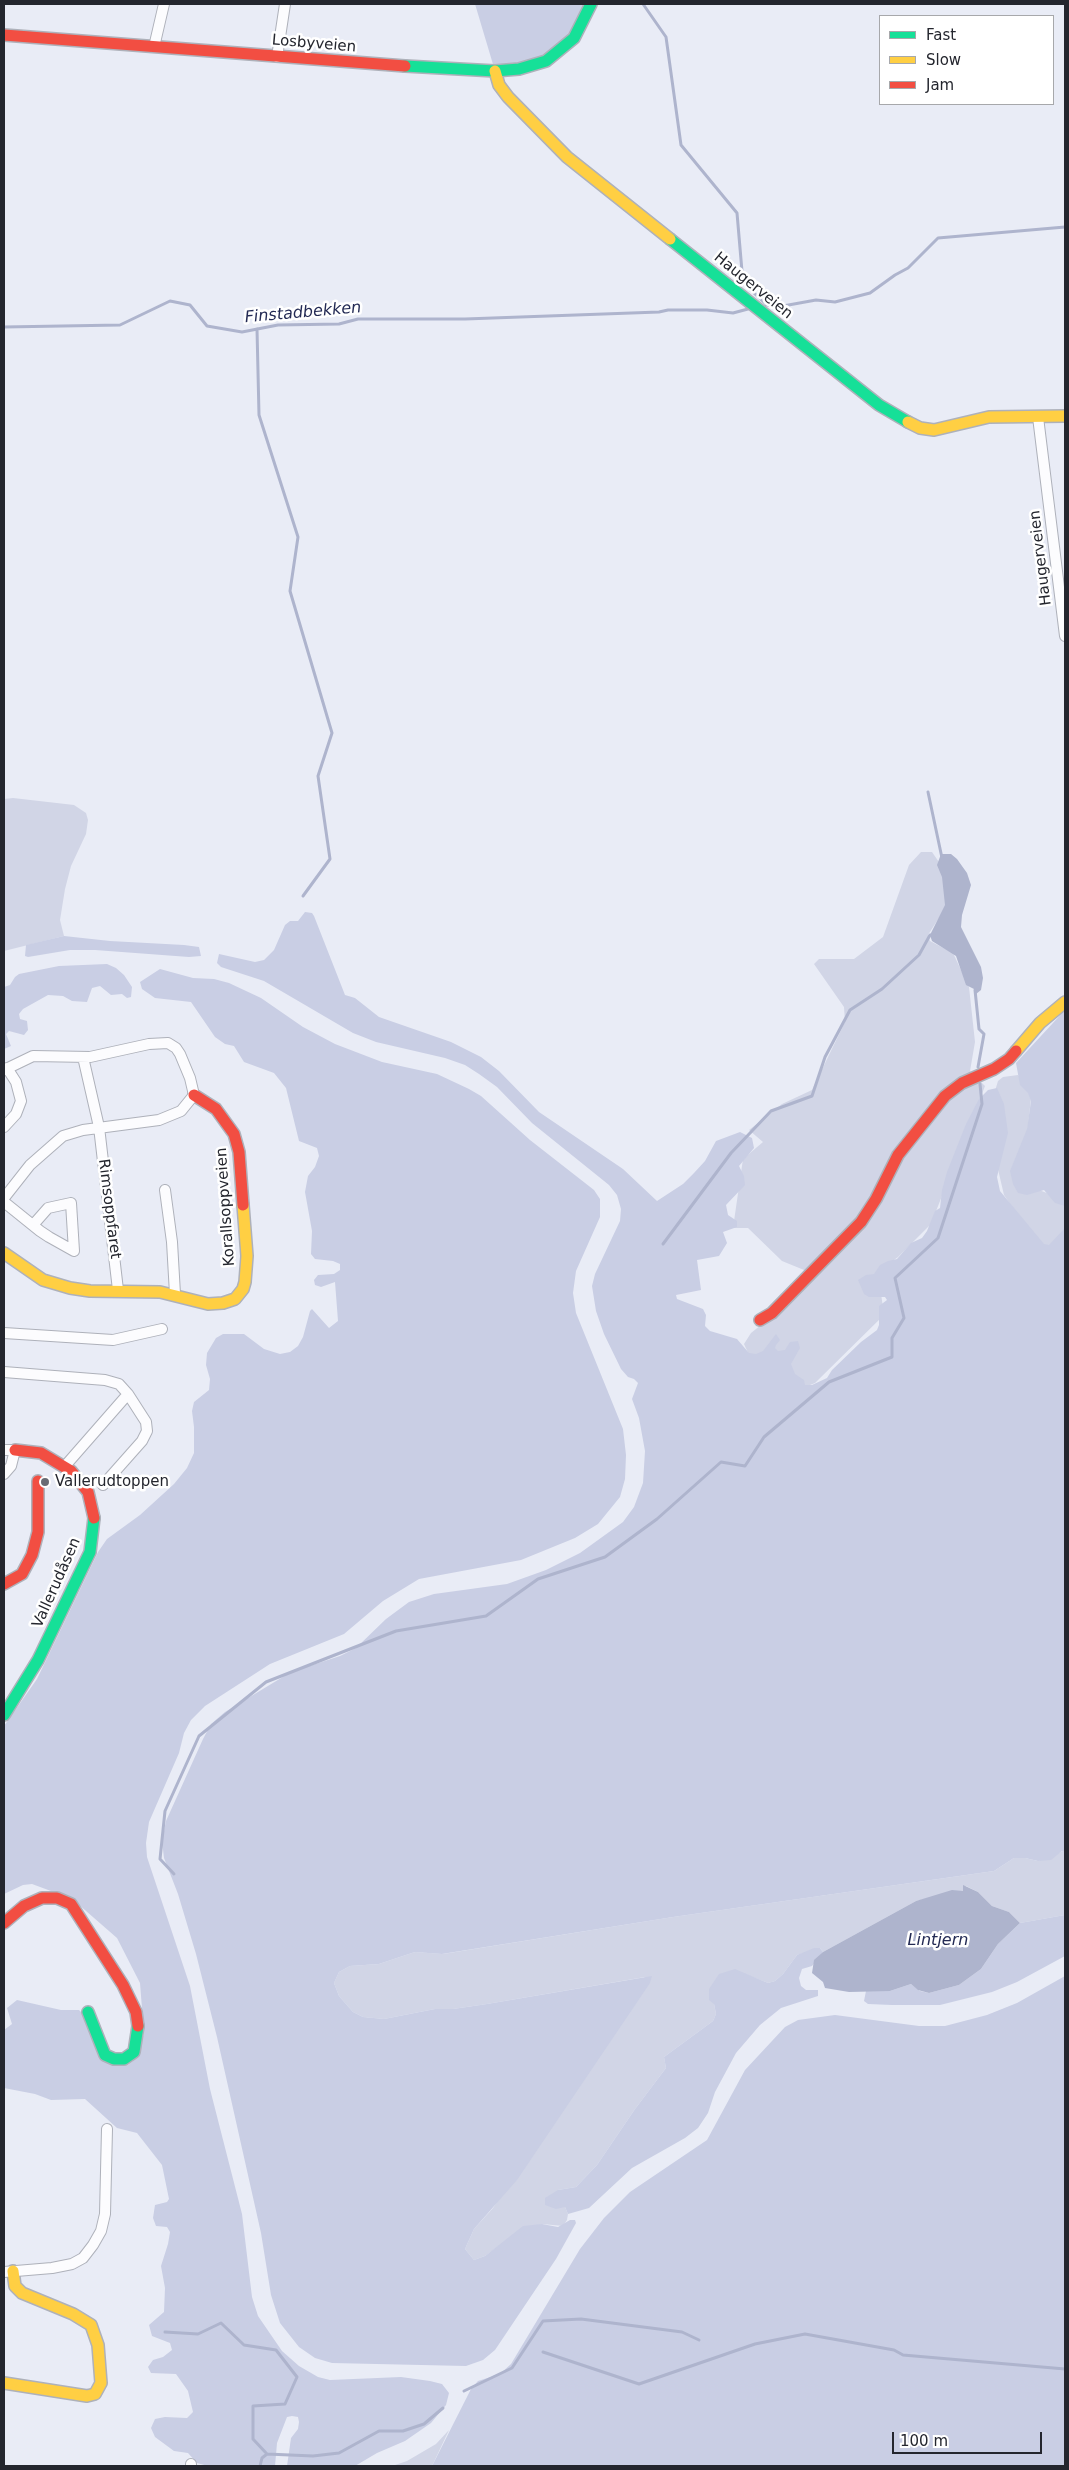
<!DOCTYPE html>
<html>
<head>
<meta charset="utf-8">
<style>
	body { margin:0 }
	#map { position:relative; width:1069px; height:2470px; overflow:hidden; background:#e9ecf6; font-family:"DejaVu Sans",sans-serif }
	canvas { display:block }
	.frame { position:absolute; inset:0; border:5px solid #24262e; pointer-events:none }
	.legend { position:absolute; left:879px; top:15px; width:175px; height:90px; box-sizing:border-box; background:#fff; border:1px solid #a7a8ab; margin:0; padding:6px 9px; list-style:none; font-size:15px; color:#24262e }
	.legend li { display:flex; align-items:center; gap:10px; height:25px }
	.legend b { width:25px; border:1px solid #a7a8ab }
	.scale { position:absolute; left:892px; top:2432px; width:150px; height:22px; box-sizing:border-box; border:2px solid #24262e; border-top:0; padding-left:6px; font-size:15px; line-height:18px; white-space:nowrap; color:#24262e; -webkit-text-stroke:4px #fff; paint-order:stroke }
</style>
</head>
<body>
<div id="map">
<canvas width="1069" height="2470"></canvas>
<div class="frame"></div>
<ul class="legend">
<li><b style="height:6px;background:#16e098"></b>Fast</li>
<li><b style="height:6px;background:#ffcf43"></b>Slow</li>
<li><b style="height:6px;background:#f24e42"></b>Jam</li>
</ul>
<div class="scale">100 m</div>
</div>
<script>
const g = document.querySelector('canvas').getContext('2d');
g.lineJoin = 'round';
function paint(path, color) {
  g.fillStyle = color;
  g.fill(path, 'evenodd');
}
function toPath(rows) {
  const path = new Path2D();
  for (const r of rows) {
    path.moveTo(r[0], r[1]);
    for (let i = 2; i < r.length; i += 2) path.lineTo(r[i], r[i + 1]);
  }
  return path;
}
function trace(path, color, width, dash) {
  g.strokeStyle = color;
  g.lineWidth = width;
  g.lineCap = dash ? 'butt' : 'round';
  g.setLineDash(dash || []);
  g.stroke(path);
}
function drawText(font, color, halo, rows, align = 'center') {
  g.font = font + ' "DejaVu Sans",sans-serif';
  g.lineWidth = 5;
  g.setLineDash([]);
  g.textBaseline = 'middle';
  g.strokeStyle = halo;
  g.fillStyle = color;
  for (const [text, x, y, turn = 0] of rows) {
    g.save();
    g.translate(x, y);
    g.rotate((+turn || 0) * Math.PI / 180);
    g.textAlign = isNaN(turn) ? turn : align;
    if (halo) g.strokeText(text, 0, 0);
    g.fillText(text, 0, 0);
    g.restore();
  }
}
paint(toPath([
	[13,798,74,805,86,813,88,820,86,834,71,866,65,889,60,920,64,936,4,951,4,799],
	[921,852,932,852,943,868,949,902,928,935,930,941,953,953,969,987,975,1042,970,1071,985,1086,931,1224,898,1257,878,1272,884,1315,815,1383,805,1387,750,1357,744,1344,751,1333,776,1313,809,1272,782,1261,748,1228,733,1228,743,1159,763,1142,749,1130,782,1104,812,1090,845,1022,844,1007,814,964,819,959,854,959,883,937,909,865],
	[1018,1075,1025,1083,1031,1098,1027,1135,1039,1190,1065,1200,1065,1238,1059,1247,1039,1247,1004,1195,997,1165,995,1091,998,1081,1003,1077],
	[1063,1851,1065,1852,1065,1915,1020,1923,1009,1912,992,1906,978,1892,966,1886,963,1891,916,1901,823,1952,820,1948,797,1955,783,1974,775,1981,768,1983,735,1970,714,2004,716,2014,713,2021,664,2057,666,2068,635,2109,597,2165,576,2187,558,2190,561,2206,565,2207,568,2214,567,2220,563,2226,542,2224,499,2246,485,2256,474,2260,465,2249,474,2229,493,2208,645,1977,487,2004,453,2009,435,2009,384,2019,363,2017,353,2012,339,1996,334,1983,339,1972,350,1966,379,1964,415,1952,443,1954,673,1917,994,1871,1014,1858,1025,1858,1038,1861],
	[449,2430,432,2466,392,2466,407,2461,436,2444]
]), '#d1d5e6');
paint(toPath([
	[475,4,594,4,574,43,543,62,495,71],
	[305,912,312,913,314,916,345,995,355,998,379,1017,451,1042,481,1057,499,1071,539,1112,623,1169,657,1201,683,1184,694,1173,705,1161,716,1141,740,1132,752,1138,754,1148,739,1166,744,1176,745,1185,726,1205,728,1215,737,1221,737,1227,723,1232,727,1243,719,1256,697,1260,701,1290,676,1295,677,1299,703,1309,706,1315,705,1326,710,1331,737,1339,749,1353,756,1354,763,1351,776,1334,780,1340,776,1345,775,1348,778,1351,785,1350,790,1342,798,1341,800,1348,791,1364,795,1374,804,1380,805,1385,812,1385,827,1378,832,1370,861,1342,877,1330,879,1325,879,1306,887,1300,885,1297,869,1297,864,1294,858,1280,866,1275,874,1274,880,1265,888,1261,897,1259,911,1243,922,1238,927,1231,935,1211,940,1208,942,1190,947,1172,966,1124,979,1099,988,1090,997,1088,1004,1104,1008,1133,997,1177,1000,1191,1044,1244,1049,1245,1065,1228,1065,1852,1062,1851,1051,1860,1038,1861,1025,1858,1014,1858,994,1871,673,1917,442,1954,415,1952,379,1964,350,1966,339,1972,334,1983,339,1996,353,2012,363,2017,384,2019,435,2009,453,2009,487,2004,652,1976,650,1983,517,2180,474,2229,465,2249,474,2260,485,2256,523,2226,542,2224,558,2227,570,2220,575,2220,576,2223,556,2259,495,2350,483,2360,466,2366,332,2363,315,2358,299,2347,280,2323,271,2295,261,2233,217,2037,196,1954,178,1894,164,1858,162,1841,166,1821,203,1739,211,1724,225,1712,291,1672,340,1656,356,1648,386,1619,409,1602,434,1594,507,1584,546,1570,580,1553,623,1522,634,1507,643,1483,645,1451,639,1418,632,1399,638,1383,634,1379,628,1377,621,1369,604,1334,596,1311,592,1286,595,1274,620,1221,621,1209,617,1195,609,1185,532,1123,497,1087,479,1074,465,1065,445,1058,376,1042,353,1033,264,981,221,967,217,963,219,954,255,962,264,960,274,950,285,925,290,921,298,921],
	[64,936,110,941,184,945,199,947,201,956,189,957,95,950,70,950,28,957,25,956,26,945],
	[107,964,116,968,124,975,132,987,131,997,127,998,122,994,111,995,100,986,92,988,87,1002,72,1001,63,996,48,995,23,1009,19,1014,20,1019,27,1021,28,1030,24,1035,9,1031,6,1034,11,1046,4,1049,4,987,10,985,15,977,19,974,59,966],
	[160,969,193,978,214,979,229,983,261,998,303,1027,335,1044,382,1062,437,1074,469,1089,481,1096,530,1140,594,1190,600,1199,600,1217,576,1271,573,1293,576,1313,623,1429,626,1455,625,1479,620,1497,598,1524,575,1538,521,1560,419,1579,383,1601,344,1634,270,1664,205,1706,191,1720,184,1733,179,1753,149,1822,146,1843,147,1857,190,1986,210,2089,242,2214,252,2297,258,2316,282,2351,299,2366,318,2377,330,2380,401,2377,430,2381,442,2384,449,2393,446,2405,431,2423,405,2441,377,2453,355,2466,287,2466,291,2438,298,2429,299,2422,298,2417,292,2416,287,2417,277,2443,275,2466,208,2466,197,2463,188,2453,174,2451,155,2437,151,2428,155,2419,165,2417,187,2418,193,2412,188,2391,176,2374,151,2373,148,2367,153,2360,163,2357,172,2350,170,2343,152,2336,149,2325,164,2312,165,2288,161,2266,168,2244,170,2232,167,2227,156,2226,153,2218,155,2205,167,2202,169,2199,162,2165,137,2133,117,2128,85,2099,51,2100,35,2094,4,2088,4,2030,12,2024,7,2008,17,2000,61,2010,79,2010,83,2014,105,2062,115,2066,128,2065,133,2061,144,2034,140,1983,117,1938,78,1904,59,1894,32,1884,23,1885,4,1894,4,1726,37,1679,98,1552,107,1539,140,1515,174,1484,187,1468,194,1453,194,1427,192,1411,194,1402,209,1390,210,1379,206,1365,207,1353,216,1338,223,1334,244,1334,264,1349,280,1354,290,1352,298,1346,303,1337,310,1311,312,1309,329,1328,338,1321,335,1282,321,1287,315,1285,314,1280,318,1275,334,1274,340,1270,340,1264,333,1261,315,1259,311,1254,312,1231,305,1192,308,1176,315,1167,319,1156,317,1148,299,1141,286,1088,274,1073,244,1062,234,1046,225,1044,215,1037,191,1002,155,998,142,989,140,982],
	[1065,1010,1065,1206,1055,1203,1044,1190,1027,1195,1018,1193,1013,1184,1010,1171,1027,1129,1031,1101,1028,1093,1020,1085,1016,1063],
	[1065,1915,1065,1956,1017,1982,992,1992,940,2005,892,2005,868,2004,864,2001,866,1991,890,1991,911,1984,920,1991,929,1993,959,1985,981,1969,998,1944,1020,1923],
	[814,1948,820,1948,823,1952,812,1966,802,1969,799,1978,801,1986,806,1990,818,1990,818,1996,781,2008,760,2025,736,2053,715,2092,708,2113,698,2128,685,2138,632,2168,589,2208,568,2214,565,2207,556,2209,545,2205,545,2198,558,2190,576,2187,597,2165,635,2109,666,2068,664,2057,713,2021,716,2014,714,2004,709,2000,709,1989,719,1974,735,1969,768,1983,775,1981,783,1974,797,1955],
	[1065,1976,1065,2466,432,2466,471,2389,478,2381,500,2374,511,2364,580,2249,604,2218,630,2192,707,2140,745,2070,785,2027,798,2020,835,2015,919,2026,945,2026,987,2015,1017,2003]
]), '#c9cee4');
paint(toPath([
	[941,854,951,854,957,859,967,873,971,885,962,915,961,927,981,967,983,978,981,990,976,994,974,989,966,985,956,956,932,941,930,935,945,905,942,877,937,865],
	[963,1885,978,1892,992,1906,1009,1912,1020,1923,998,1944,981,1969,959,1985,929,1993,918,1990,911,1984,890,1991,849,1992,825,1988,823,1982,812,1973,814,1960,823,1952,916,1901,952,1890,963,1891]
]), '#aeb4cd');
trace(toPath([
	[643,4,666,37,681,145,737,213,743,283,767,305],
	[766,305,783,306,816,300,835,302,870,293,895,275,908,268,938,238,1065,227],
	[4,327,120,325,170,301,190,305,207,326,242,332,278,325,339,324,358,319,465,319,659,312,668,310,707,310,733,313,748,309],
	[257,329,259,415,298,537,290,591,332,733,318,776,330,859,303,896],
	[928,792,942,858],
	[975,990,979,1029,984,1034,978,1067],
	[663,1244,731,1153,771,1111,812,1096,825,1057,850,1010,882,989,919,955,930,935,934,935],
	[174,1874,160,1859,165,1811,199,1736,266,1682,396,1631,486,1616,538,1579,605,1557,657,1519,721,1462,745,1466,764,1437,829,1382,892,1357,892,1338,904,1318,895,1278,938,1238,982,1104,980,1084],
	[165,2332,198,2334,221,2323,244,2345,276,2350,297,2377,285,2404,253,2406,253,2439,267,2454],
	[543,2352,639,2384,755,2344,805,2334,894,2350,903,2355,1065,2369],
	[464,2391,512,2368,543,2321,581,2319,682,2332,699,2340],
	[260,2466,262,2458,267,2454,313,2456,339,2453,379,2431,403,2431,424,2424,443,2408]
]), '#aeb4cd', 3);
const street = toPath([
	[154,47,164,4],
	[277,57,285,4],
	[1038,417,1065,636],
	[83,1057,99,1127,118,1290],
	[4,1070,33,1056,90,1057,149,1044,168,1043,176,1048,180,1054,190,1078,194,1095,181,1111,159,1120,83,1130,63,1136,30,1165,4,1198],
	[4,1127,16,1114,21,1101,16,1082,7,1068],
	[165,1190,172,1242,175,1294],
	[4,1202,40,1231,49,1237,74,1251,71,1203,48,1208,33,1225],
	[4,1333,113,1340,162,1329],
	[4,1372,105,1380,119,1384,128,1394,65,1466],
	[4,1450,15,1450,11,1466,4,1474],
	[103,1485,142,1441,147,1431,146,1422,128,1394],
	[4,2272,52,2268,72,2264,83,2258,93,2245,101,2231,105,2214,107,2129],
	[191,2466,191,2464]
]);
const fast = toPath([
	[405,66,495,71,519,69,546,61,574,38,591,4],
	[670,239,879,405,908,422],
	[4,1715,38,1660,90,1552,94,1518],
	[88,2012,105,2055,114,2059,124,2059,134,2052,138,2026]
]);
const slow = toPath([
	[495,71,499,85,508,97,567,157,670,239],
	[908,422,920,428,934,430,989,417,1065,416],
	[1016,1051,1040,1023,1065,1002],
	[4,1253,43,1280,70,1288,90,1291,160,1292,208,1304,223,1303,235,1299,243,1289,245,1282,247,1256,243,1205],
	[4,2383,87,2396,95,2394,101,2383,98,2345,91,2325,73,2314,22,2293,15,2286,13,2271]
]);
const jam = toPath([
	[4,35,405,66],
	[194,1095,216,1109,234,1134,239,1152,243,1205],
	[760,1320,772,1313,861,1222,876,1199,898,1155,945,1096,962,1083,994,1069,1009,1059,1016,1051],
	[15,1450,41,1453,71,1471,88,1492,94,1518],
	[4,1584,22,1574,32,1555,38,1532,38,1481],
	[4,1923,24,1906,42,1898,57,1898,71,1904,123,1985,136,2012,138,2026]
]);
trace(street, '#aeb1ba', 12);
trace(fast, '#aeb1ba', 14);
trace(slow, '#aeb1ba', 14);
trace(jam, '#aeb1ba', 14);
trace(street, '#fcfcfe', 10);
trace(fast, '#16e098', 11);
trace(slow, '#ffcf43', 11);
trace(jam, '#f24e42', 11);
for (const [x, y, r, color] of [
	[45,1482,5,"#696b74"]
]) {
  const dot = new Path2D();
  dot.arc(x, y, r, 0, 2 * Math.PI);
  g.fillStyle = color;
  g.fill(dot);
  trace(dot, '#fff', 2);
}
drawText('15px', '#24262e', '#fff', [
	["Losbyveien",314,44,5],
	["Haugerveien",753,286,39],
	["Haugerveien",1041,558,-97],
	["Korallsoppveien",226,1207,-94],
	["Rimsoppfaret",109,1209,83],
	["Vallerudåsen",57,1583,-66]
]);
drawText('15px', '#24262e', '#fff', [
	["Vallerudtoppen",55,1482]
], 'left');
drawText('italic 16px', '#232a54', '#fff', [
	["Finstadbekken",303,313,-5],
	["Lintjern",938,1941]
]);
</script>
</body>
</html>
